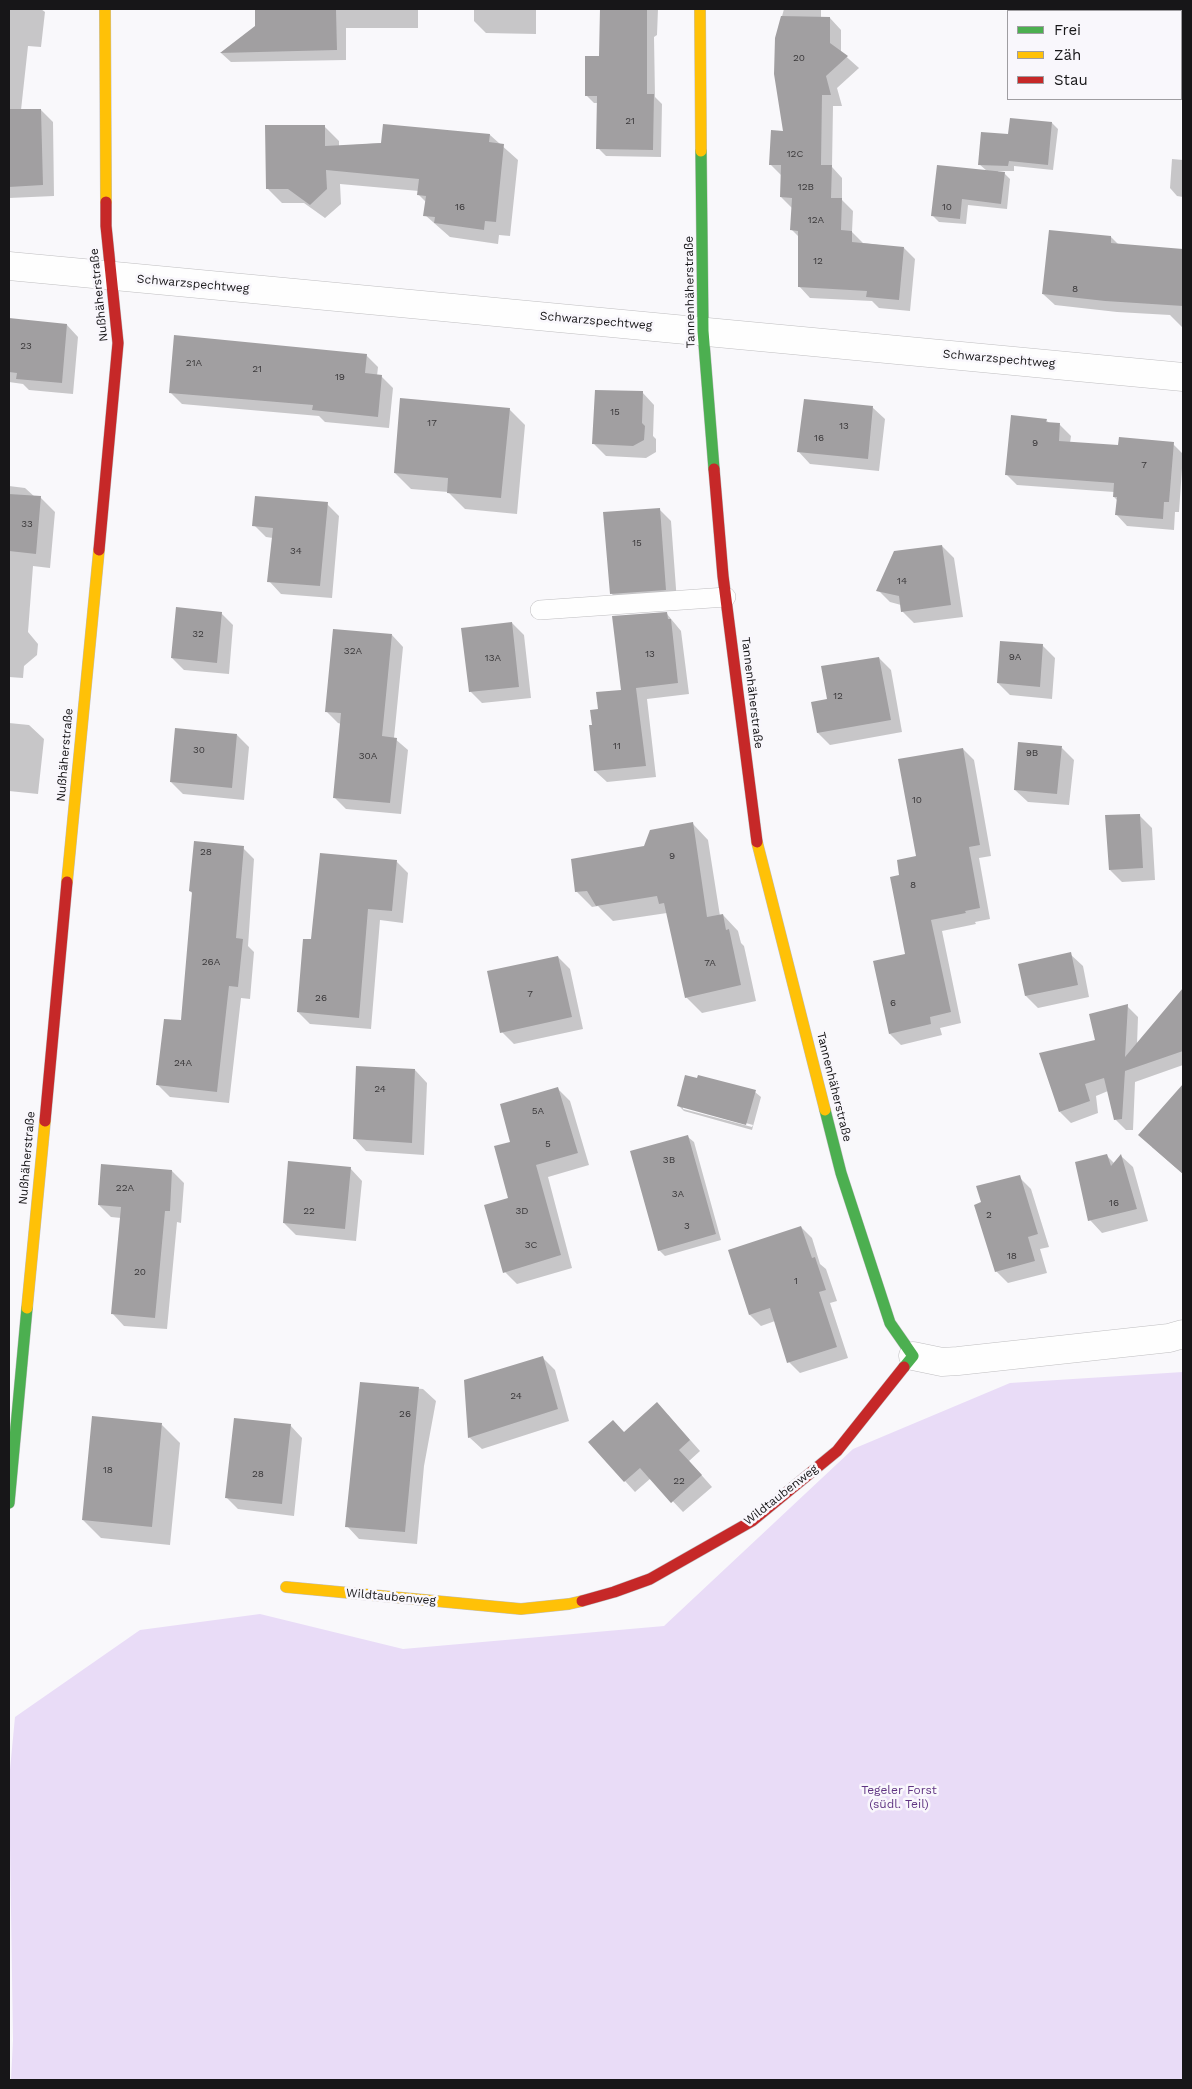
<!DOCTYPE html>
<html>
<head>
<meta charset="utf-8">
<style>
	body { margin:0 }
	#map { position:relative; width:1192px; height:2089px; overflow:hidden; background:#f9f8fb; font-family:"Work Sans",sans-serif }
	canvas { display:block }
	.frame { position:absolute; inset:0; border:10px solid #171618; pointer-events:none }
	.legend { position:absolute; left:1007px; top:10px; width:175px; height:90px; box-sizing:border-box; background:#f9f7fc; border:1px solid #9f9da1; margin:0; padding:6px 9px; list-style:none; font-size:15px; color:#171618 }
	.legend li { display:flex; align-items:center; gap:10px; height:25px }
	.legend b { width:25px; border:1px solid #9f9da1 }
</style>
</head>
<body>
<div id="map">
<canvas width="1192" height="2089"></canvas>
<div class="frame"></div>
<ul class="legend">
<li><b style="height:6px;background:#4caf50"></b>Frei</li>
<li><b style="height:6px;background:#ffc107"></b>Zäh</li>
<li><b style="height:6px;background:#c62828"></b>Stau</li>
</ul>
</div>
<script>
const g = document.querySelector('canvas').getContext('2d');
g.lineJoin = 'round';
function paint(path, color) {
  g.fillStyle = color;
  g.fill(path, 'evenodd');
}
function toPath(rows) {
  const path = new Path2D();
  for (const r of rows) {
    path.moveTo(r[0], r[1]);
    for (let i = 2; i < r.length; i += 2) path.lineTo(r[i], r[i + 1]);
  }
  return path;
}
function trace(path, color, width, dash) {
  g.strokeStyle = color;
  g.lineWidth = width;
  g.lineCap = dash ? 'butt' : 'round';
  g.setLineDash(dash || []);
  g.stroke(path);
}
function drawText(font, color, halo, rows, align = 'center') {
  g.font = font + ' "Work Sans",sans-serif';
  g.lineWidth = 5;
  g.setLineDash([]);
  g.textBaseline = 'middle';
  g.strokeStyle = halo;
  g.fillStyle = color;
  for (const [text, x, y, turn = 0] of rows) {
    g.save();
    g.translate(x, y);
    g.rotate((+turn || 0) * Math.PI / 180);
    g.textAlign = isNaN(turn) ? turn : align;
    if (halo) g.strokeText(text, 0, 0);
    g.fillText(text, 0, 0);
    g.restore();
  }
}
paint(toPath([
	[1183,1372,1183,2080,11,2080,13,2040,9,1780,15,1717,140,1630,260,1614,403,1649,664,1626,853,1449,1010,1383]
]), '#e9dcf7');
paint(toPath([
	[9,9,41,9,45,12,41,47,28,46,21,110,41,110,53,122,54,196,9,198],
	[256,9,418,9,418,28,346,28,346,60,231,62,221,53,256,26],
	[474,9,536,9,536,34,486,33,474,21],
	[601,9,658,9,657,35,654,37,655,97,662,104,661,157,606,156,598,148,599,103,594,103,586,95,601,58],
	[784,9,821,9,821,18,830,18,841,30,841,52,859,68,837,88,842,106,833,106,832,167,842,178,842,200,853,211,852,232,863,243,904,248,915,259,910,311,879,308,872,301,810,298,799,286,800,238,792,230,792,208,781,197,782,176,770,164,784,132,776,38],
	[1100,9,1173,9,1174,11,1099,11],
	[1181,33,1183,41,1183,94,1181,94],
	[1052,123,1058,129,1053,170,1014,166,1014,171,998,171,998,173,1004,173,1010,179,1007,209,968,205,966,224,939,222,933,216,987,171,979,164,1009,136],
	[324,126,339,141,339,146,490,135,518,160,510,236,499,235,498,244,450,237,425,215,426,202,419,195,419,191,340,184,341,204,325,218,304,203,282,203,268,189],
	[1172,159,1183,160,1183,197,1177,196,1170,188],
	[1111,237,1119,245,1183,250,1183,328,1170,315,1117,312,1055,305,1043,294],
	[9,320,67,325,78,337,73,394,29,390,23,384,9,382],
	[366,355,378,367,377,376,381,376,393,388,389,428,325,422,319,416,182,404,170,392],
	[642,392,654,405,653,436,656,439,656,452,646,458,606,456,594,444],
	[872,407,885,419,879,471,810,464,798,451],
	[509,409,525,425,517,514,465,509,448,492,411,489,395,473],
	[1046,420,1049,423,1060,425,1071,436,1070,443,1119,446,1173,444,1183,454,1179,512,1175,512,1174,530,1127,526,1116,514,1118,501,1114,497,1114,492,1017,485,1006,474],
	[9,486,25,488,35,497,40,497,55,512,50,568,33,566,28,632,38,644,37,655,24,666,23,678,9,677],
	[327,504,339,516,332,598,281,594,269,581,273,538,266,537,254,525],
	[659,509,671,521,677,602,623,606,611,593],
	[942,546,954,558,963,617,914,623,902,611,901,605,890,602,878,590],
	[221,613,233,625,229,674,184,670,172,658],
	[667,614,681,631,689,694,647,699,656,777,607,782,595,771,593,726,599,710,622,691],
	[512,623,524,635,531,698,482,703,470,691],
	[392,635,403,647,394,738,408,750,401,814,346,809,334,797,341,724,338,723,326,711],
	[1042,645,1055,658,1052,699,1010,695,998,683],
	[879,658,891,670,902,732,830,745,818,733,829,700],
	[9,723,29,725,44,739,38,794,9,791],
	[237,735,249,747,244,800,183,794,171,782],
	[1062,748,1074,760,1069,805,1028,802,1015,790],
	[963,749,974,760,991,856,979,858,990,919,975,922,976,924,942,931,961,1023,940,1028,942,1035,901,1045,890,1034,907,955,918,857],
	[1140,816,1152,828,1155,880,1122,882,1110,870],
	[693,824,708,840,720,916,723,915,738,931,741,943,744,946,756,1001,702,1013,686,997,667,913,613,921,598,906,592,907,576,891,645,848],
	[242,847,254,859,248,946,254,952,250,999,241,998,229,1103,170,1097,158,1085,182,1022,193,894,190,891],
	[396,861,408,873,403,923,380,920,371,1029,310,1024,298,1012,312,941],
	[1070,954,1083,966,1089,997,1038,1008,1026,996,1019,965],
	[558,957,570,969,583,1029,514,1044,502,1032],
	[1177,997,1183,1002,1183,1065,1135,1082,1133,1130,1126,1130,1115,1119,1108,1091,1096,1096,1098,1113,1071,1123,1060,1112,1096,1041,1127,1006,1138,1017,1137,1045],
	[415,1070,427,1083,424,1155,366,1151,354,1138],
	[558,1089,570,1101,589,1165,548,1177,572,1268,517,1284,505,1272,512,1143],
	[755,1092,761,1097,752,1130,684,1111,678,1105],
	[683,1106,753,1125,752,1127,683,1109],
	[1170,1100,1183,1112,1183,1174,1152,1147],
	[688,1137,694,1142,721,1240,665,1256,659,1250],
	[1107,1156,1114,1163,1121,1156,1133,1167,1148,1221,1102,1233,1090,1220],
	[350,1168,362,1181,356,1241,296,1235,284,1223],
	[172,1171,184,1183,181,1223,177,1222,167,1329,124,1326,112,1313,121,1218,111,1217,99,1205],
	[1019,1177,1031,1189,1049,1247,1040,1249,1047,1273,1008,1283,996,1271],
	[801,1227,812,1238,820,1264,826,1269,837,1301,830,1303,848,1358,800,1373,789,1362,775,1321,761,1326,750,1315,729,1251],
	[543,1358,555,1370,569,1421,482,1449,469,1437],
	[361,1383,423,1389,436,1401,424,1466,417,1544,359,1539,347,1526],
	[668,1415,700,1451,689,1461,712,1487,683,1512,651,1478,635,1492,625,1481,625,1433],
	[162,1425,180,1443,170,1545,101,1538,83,1520],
	[290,1425,302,1438,294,1516,238,1509,226,1497]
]), '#0003');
paint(toPath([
	[255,9,336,9,337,50,220,53,255,26],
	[600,9,647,9,647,94,654,94,653,150,596,149,597,96,585,96,585,56,599,56],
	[781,16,830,17,830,43,848,56,826,76,831,95,822,95,821,165,832,165,831,198,842,198,841,230,852,231,852,242,904,247,899,300,866,297,867,291,798,287,798,231,790,230,792,198,780,197,781,165,769,165,771,130,783,131,774,74,775,38],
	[9,109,41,109,43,185,9,187],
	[1010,118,1052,122,1048,165,1009,161,1008,166,978,165,981,132,1008,134],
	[383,124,490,134,489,142,504,144,496,222,485,221,484,230,434,223,435,217,423,216,426,196,417,195,419,179,326,170,327,189,310,205,288,189,266,189,265,125,325,125,325,146,381,143],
	[937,165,1005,172,1001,204,962,199,960,219,931,216],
	[1049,230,1111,236,1111,243,1183,249,1183,306,1105,301,1042,294],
	[9,318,67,324,62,383,16,379,17,373,9,372],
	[174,335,367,354,365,373,382,375,378,417,312,410,313,405,169,393],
	[595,390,643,391,642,423,645,426,644,440,633,446,592,444],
	[400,398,510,408,501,498,447,493,448,478,394,473],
	[804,399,873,406,868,459,797,452],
	[1011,415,1047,419,1046,422,1060,423,1059,441,1118,445,1119,437,1174,442,1169,502,1164,502,1163,519,1115,515,1117,497,1113,497,1114,483,1005,475],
	[9,494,41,496,36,554,9,551],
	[255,496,328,502,320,586,267,582,273,528,252,526],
	[660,508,666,590,610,594,603,512],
	[942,545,951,605,901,612,899,596,876,591,894,551],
	[176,607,222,612,217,663,171,658],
	[667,612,668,619,671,619,678,683,636,688,646,766,594,771,589,725,592,725,590,710,598,709,596,692,621,690,612,616],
	[512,622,519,687,469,692,461,628],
	[333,629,392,634,382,736,397,738,390,803,333,798,341,713,325,712],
	[1000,641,1043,644,1040,687,997,683],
	[879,657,891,720,817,733,811,702,827,699,821,666],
	[175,728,237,734,232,788,170,782],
	[1018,742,1062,746,1057,794,1014,790],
	[963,748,980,845,969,847,980,908,965,911,966,913,931,920,951,1012,930,1017,931,1024,889,1034,873,961,905,954,890,877,899,875,897,860,916,856,898,759],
	[1140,814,1143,868,1109,870,1105,815],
	[693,822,707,917,723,914,726,930,729,929,741,985,685,998,664,903,659,904,657,896,596,906,587,891,575,892,571,859,644,846,650,830],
	[194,841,244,846,236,938,243,939,238,987,229,986,217,1092,156,1085,164,1019,181,1020,192,892,189,891],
	[320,853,397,860,392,911,368,909,359,1018,297,1012,303,939,311,939],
	[1071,952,1078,985,1025,996,1018,964],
	[558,956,572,1017,500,1033,487,971],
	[1183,988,1183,1051,1125,1071,1122,1119,1114,1120,1104,1078,1085,1084,1090,1101,1059,1112,1039,1053,1095,1040,1089,1014,1128,1004,1125,1057],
	[356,1066,415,1069,412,1143,353,1139],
	[685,1075,697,1078,698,1075,756,1090,746,1125,677,1106],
	[1183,1084,1183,1174,1138,1135],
	[558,1087,578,1153,536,1165,561,1255,503,1273,484,1205,508,1198,494,1146,510,1142,500,1104],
	[688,1135,716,1234,658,1251,630,1151],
	[1107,1154,1111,1166,1121,1154,1137,1209,1088,1221,1075,1162],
	[288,1161,351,1167,345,1229,283,1223],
	[101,1164,172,1170,170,1211,165,1211,155,1318,111,1314,121,1207,98,1205],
	[1020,1175,1038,1234,1028,1237,1035,1261,995,1272,974,1205,981,1202,976,1186],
	[801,1226,812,1258,815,1257,826,1290,819,1292,837,1347,787,1363,770,1308,749,1315,728,1250],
	[543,1356,558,1409,468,1438,464,1380],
	[360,1382,419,1387,405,1532,345,1527],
	[657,1402,690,1440,679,1450,702,1475,671,1503,640,1468,624,1482,588,1442,613,1420,624,1432],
	[92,1416,162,1423,152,1527,82,1520],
	[234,1418,291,1424,282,1504,225,1498]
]), '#a19fa1');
const lane = toPath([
	[540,610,726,597]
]);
const street = toPath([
	[9,266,1183,377],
	[913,1356,942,1362,958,1361,1169,1338,1183,1334]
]);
const fast = toPath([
	[701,151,703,331,714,469],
	[825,1110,841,1173,890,1323,913,1356,904,1367],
	[9,1503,27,1308]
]);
const slow = toPath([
	[105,9,106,202],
	[700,9,701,151],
	[757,842,825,1110],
	[67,882,99,550],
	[27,1308,45,1121],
	[286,1587,521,1609,569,1604,582,1601]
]);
const jam = toPath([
	[714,469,723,576,757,842],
	[99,550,118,343,106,226,106,202],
	[45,1121,67,882],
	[582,1601,614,1592,650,1579,752,1521,837,1451,904,1367]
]);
trace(lane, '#bfbec0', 20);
trace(street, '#bfbec0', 29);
trace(fast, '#bfbec0', 12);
trace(slow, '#bfbec0', 12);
trace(jam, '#bfbec0', 12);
trace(lane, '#fefefe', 19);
trace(street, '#fefefe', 28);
trace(fast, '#4caf50', 11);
trace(slow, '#ffc107', 11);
trace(jam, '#c62828', 11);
drawText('10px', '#3a383a', null, [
	["20",799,58],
	["21",630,121],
	["12C",795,154],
	["12B",806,187],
	["16",460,207],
	["10",947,207],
	["12A",816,220],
	["12",818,261],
	["8",1075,289],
	["23",26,346],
	["21A",194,363],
	["21",257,369],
	["19",340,377],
	["15",615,412],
	["17",432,423],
	["13",844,426],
	["16",819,438],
	["9",1035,443],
	["7",1144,465],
	["33",27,524],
	["15",637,543],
	["34",296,551],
	["14",902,581],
	["32",198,634],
	["32A",353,651],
	["13",650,654],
	["9A",1015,657],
	["13A",493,658],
	["12",838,696],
	["11",617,746],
	["30",199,750],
	["9B",1032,753],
	["30A",368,756],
	["10",917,800],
	["28",206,852],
	["9",672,856],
	["8",913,885],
	["26A",211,962],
	["7A",710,963],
	["7",530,994],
	["26",321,998],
	["6",893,1003],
	["24A",183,1063],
	["24",380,1089],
	["5A",538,1111],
	["5",548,1144],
	["3B",669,1160],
	["22A",125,1188],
	["3A",678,1194],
	["16",1114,1203],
	["22",309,1211],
	["3D",522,1211],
	["2",989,1215],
	["3",687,1226],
	["3C",531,1245],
	["18",1012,1256],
	["20",140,1272],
	["1",796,1281],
	["24",516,1396],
	["26",405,1414],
	["18",108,1470],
	["28",258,1474],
	["22",679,1481]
]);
drawText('12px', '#171618', '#f9f7fc', [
	["Schwarzspechtweg",193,284,5],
	["Tannenhäherstraße",690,292,-91],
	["Nußhäherstraße",99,295,-96],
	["Schwarzspechtweg",596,321,5],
	["Schwarzspechtweg",999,359,5],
	["Tannenhäherstraße",752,693,83],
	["Nußhäherstraße",65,755,-85],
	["Tannenhäherstraße",834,1087,76],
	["Nußhäherstraße",27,1158,-85],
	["Wildtaubenweg",781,1495,-38],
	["Wildtaubenweg",391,1597,5]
]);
drawText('12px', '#5f3482', '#f9f7fc', [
	["Tegeler Forst",899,1790],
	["(südl. Teil)",899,1804]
]);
</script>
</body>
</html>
